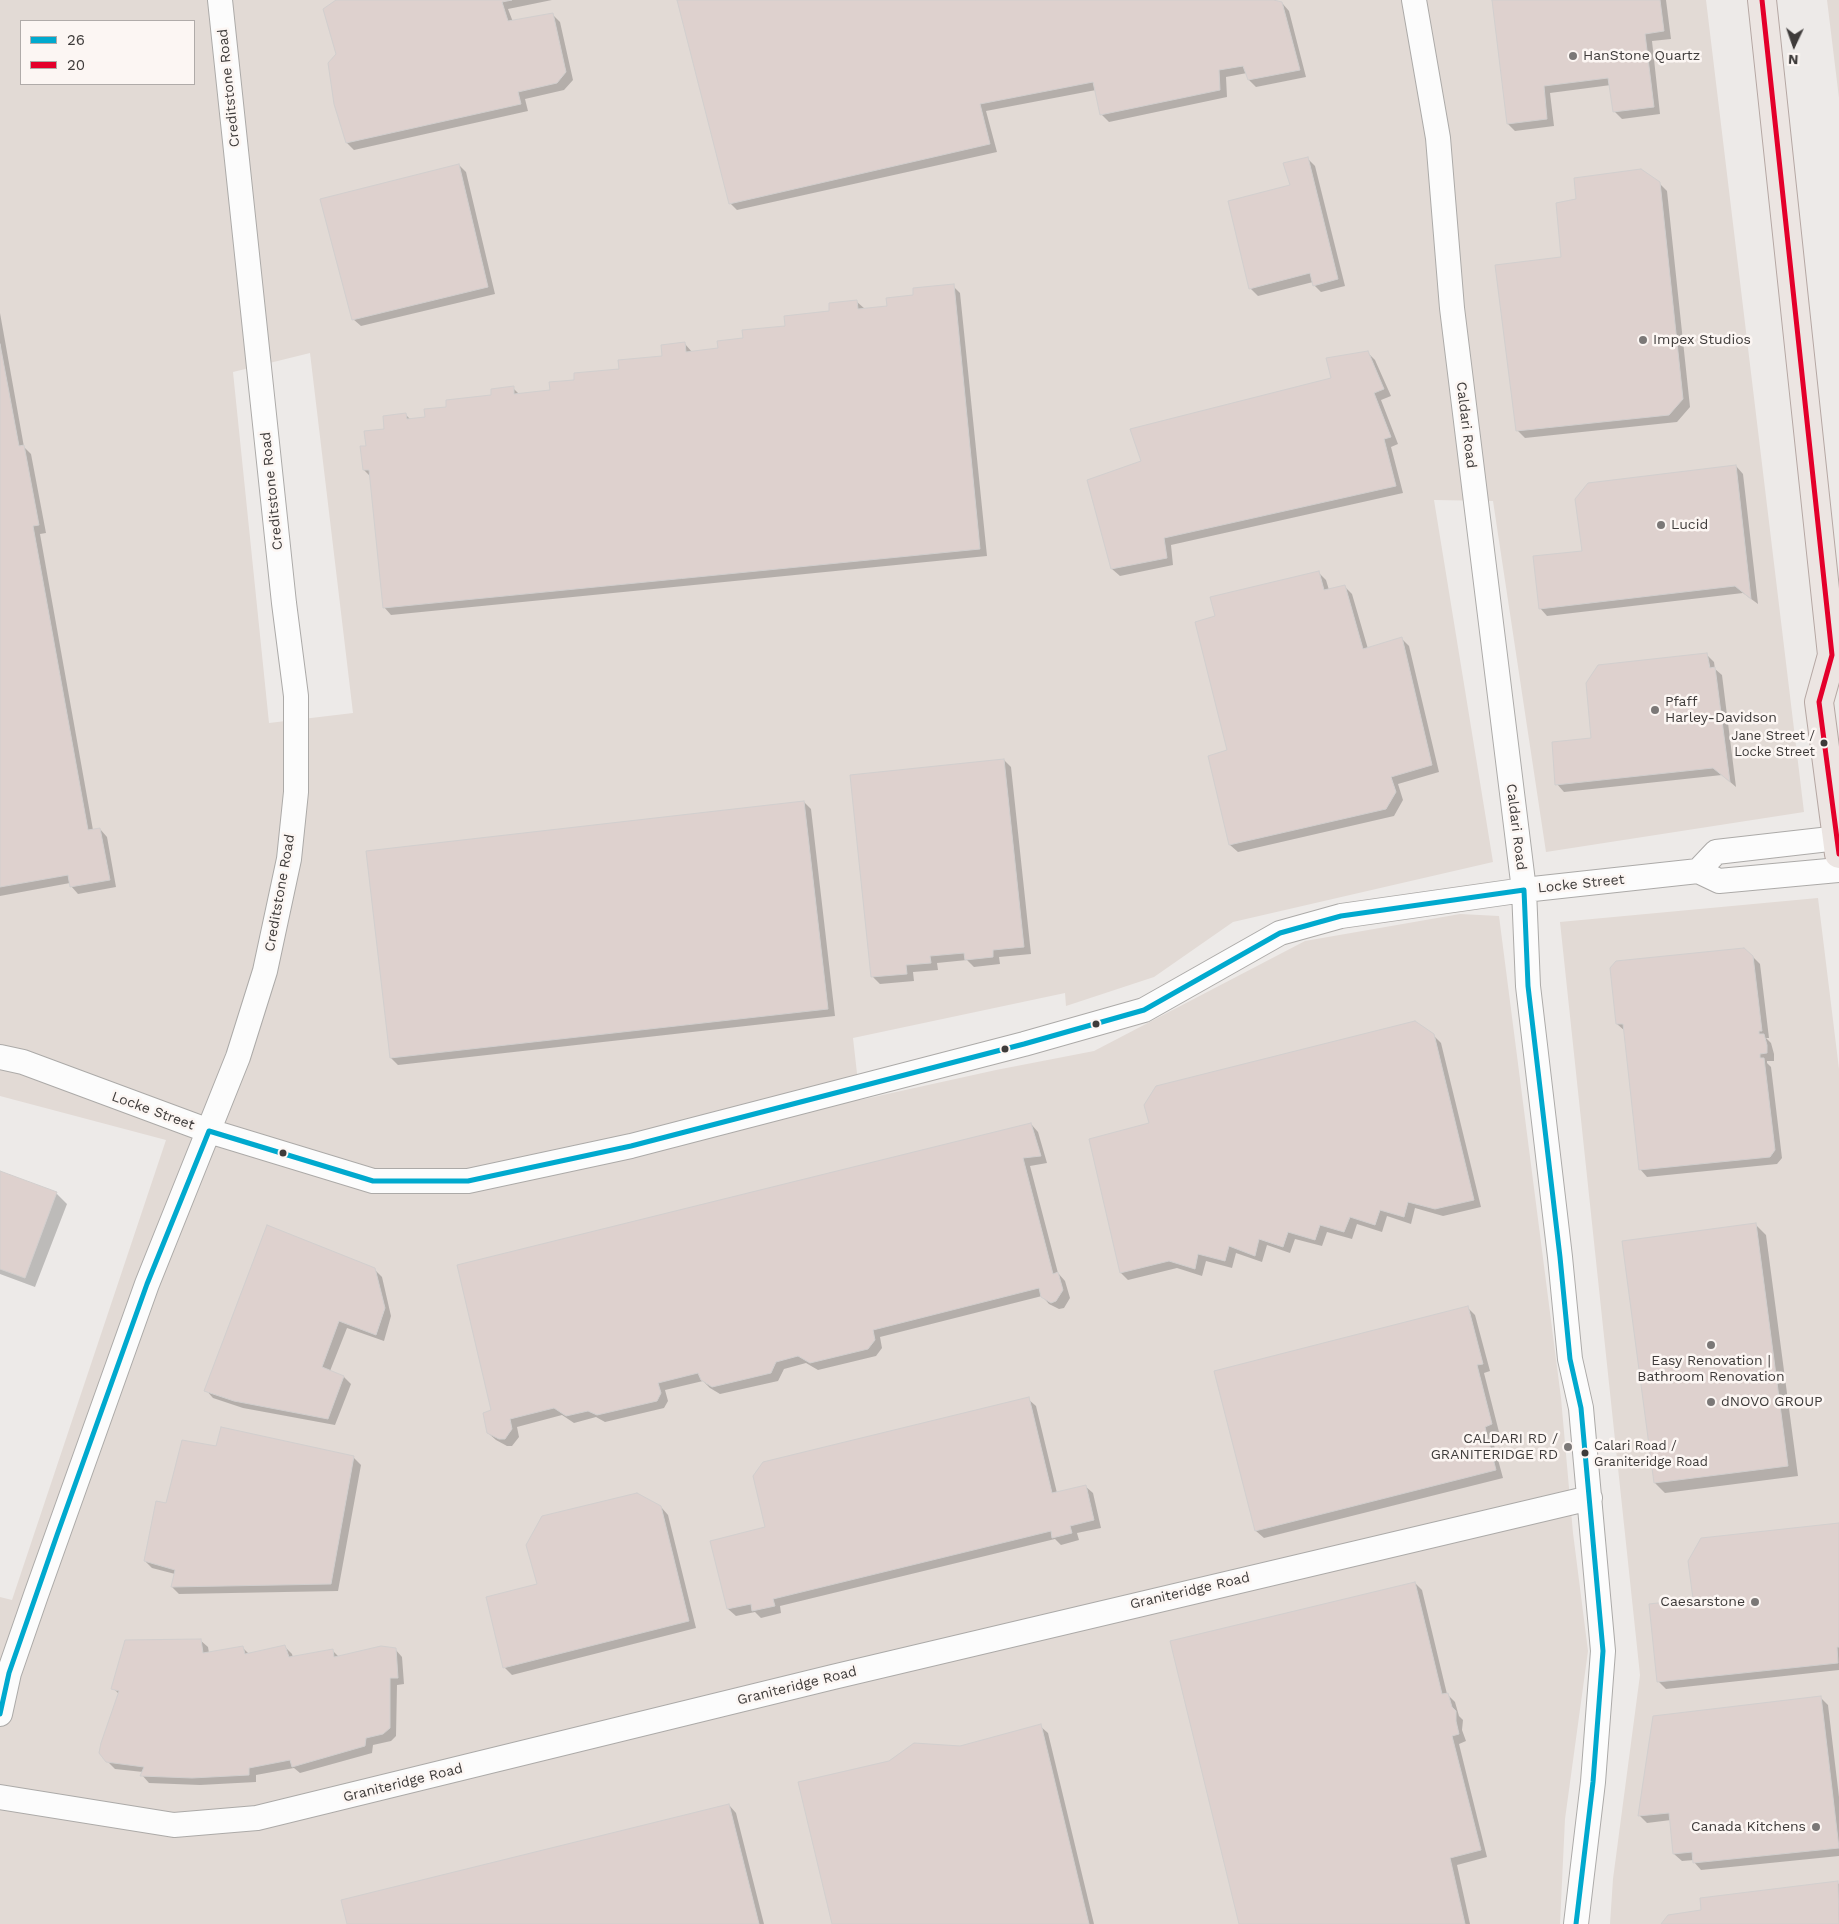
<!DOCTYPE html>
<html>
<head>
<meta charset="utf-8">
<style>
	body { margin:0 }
	#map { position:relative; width:1839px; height:1924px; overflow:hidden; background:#edeae8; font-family:"Work Sans",sans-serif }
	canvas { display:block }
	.legend { position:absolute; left:20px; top:20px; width:175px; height:65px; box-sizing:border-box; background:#fcf6f3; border:1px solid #b0aba9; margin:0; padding:6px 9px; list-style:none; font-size:15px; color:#3e3b3a }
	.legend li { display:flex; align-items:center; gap:10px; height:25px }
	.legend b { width:25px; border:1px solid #b0aba9 }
	.north { position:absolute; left:1769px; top:20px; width:50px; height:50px; -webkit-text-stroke:4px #fcf6f3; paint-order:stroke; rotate:183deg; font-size:14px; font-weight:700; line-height:20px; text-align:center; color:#3e3b3a }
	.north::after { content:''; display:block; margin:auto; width:18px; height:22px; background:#3e3b3a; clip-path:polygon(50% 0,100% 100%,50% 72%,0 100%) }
</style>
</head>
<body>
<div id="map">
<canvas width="1839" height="1924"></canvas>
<ul class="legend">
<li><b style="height:6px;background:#00a9ce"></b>26</li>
<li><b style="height:6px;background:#e4002b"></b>20</li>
</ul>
<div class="north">N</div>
</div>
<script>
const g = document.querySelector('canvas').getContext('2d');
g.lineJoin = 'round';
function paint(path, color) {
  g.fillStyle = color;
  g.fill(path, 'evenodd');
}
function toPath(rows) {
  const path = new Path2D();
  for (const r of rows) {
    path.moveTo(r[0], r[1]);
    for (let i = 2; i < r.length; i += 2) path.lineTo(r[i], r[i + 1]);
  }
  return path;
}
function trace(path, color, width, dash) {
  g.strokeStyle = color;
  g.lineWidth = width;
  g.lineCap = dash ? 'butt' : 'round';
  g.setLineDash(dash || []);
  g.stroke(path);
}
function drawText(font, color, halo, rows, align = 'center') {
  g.font = font + ' "Work Sans",sans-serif';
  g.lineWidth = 5;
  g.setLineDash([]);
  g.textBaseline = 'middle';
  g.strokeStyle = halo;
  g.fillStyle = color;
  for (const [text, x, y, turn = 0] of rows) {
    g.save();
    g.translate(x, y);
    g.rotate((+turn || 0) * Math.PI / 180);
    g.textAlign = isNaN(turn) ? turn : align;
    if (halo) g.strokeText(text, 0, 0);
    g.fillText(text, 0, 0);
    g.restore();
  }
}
paint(toPath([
	[0,0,1706,0,1804,812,1546,852,1493,501,1434,500,1493,862,1233,922,1154,977,1066,1006,1065,993,853,1038,860,1100,996,1070,1094,1051,1305,941,1460,914,1499,916,1561,1398,1573,1533,1588,1651,1565,1819,1560,1924,0,1924,0,1597,12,1600,166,1140,0,1096],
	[21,21,194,21,194,84,21,84],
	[310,353,353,713,269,723,233,372],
	[1827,0,1839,0,1839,98],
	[1818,898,1839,1069,1839,1924,1610,1924,1613,1879,1640,1675,1560,922]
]), '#e2dad5');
paint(toPath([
	[338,0,552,0,508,9,513,22,553,15,560,22,573,80,564,90,525,99,528,111,354,150,347,143,337,55],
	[678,0,1276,0,1276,2,1282,3,1289,11,1306,77,1256,87,1249,80,1247,73,1226,77,1227,97,1109,122,1101,114,1096,90,986,111,997,152,737,210,730,203],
	[1493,0,1666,0,1671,39,1652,41,1660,114,1622,119,1614,111,1611,85,1550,93,1554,126,1515,131,1508,124],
	[1307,158,1315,166,1345,286,1321,292,1314,285,1313,282,1258,296,1250,288,1291,185],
	[459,165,466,172,495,294,361,326,353,319],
	[1659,183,1667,191,1690,407,1677,422,1525,438,1517,430],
	[953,286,960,293,987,556,391,615,384,607,371,477,364,470,367,447,385,430,406,415,411,420,426,418,448,408,492,396,513,388,520,395,551,392,575,381,663,357,685,344,692,352,719,350,744,339,831,312,856,301,865,309,888,307,915,296],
	[0,313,24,447,31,454,46,533,40,534,93,830,100,829,107,837,116,887,78,894,71,886,70,883,0,896],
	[1367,352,1375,360,1391,396,1381,400,1398,444,1391,447,1403,493,1171,545,1173,565,1120,576,1112,569,1089,481,1143,461,1332,379],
	[1736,466,1743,474,1758,604,1743,593,1547,616,1540,608,1583,552],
	[1319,573,1326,580,1329,590,1344,586,1352,594,1368,649,1401,638,1409,646,1439,772,1398,784,1403,800,1394,816,1238,852,1230,845,1228,751,1216,617],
	[1707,655,1714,662,1715,669,1722,675,1736,787,1722,775,1564,792,1557,784,1592,739],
	[1004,760,1011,767,1031,954,999,957,1000,964,974,967,967,960,937,963,938,970,913,972,914,981,880,984,873,977],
	[804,802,811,809,835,1016,398,1065,391,1058],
	[1752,956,1760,964,1769,1038,1766,1038,1771,1043,1774,1054,1774,1061,1767,1061,1767,1063,1771,1067,1782,1158,1777,1164,1647,1177,1640,1169,1625,1031,1617,1024],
	[1433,1035,1441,1043,1481,1207,1443,1216,1415,1208,1411,1224,1387,1216,1382,1232,1357,1224,1352,1239,1327,1232,1322,1246,1295,1239,1290,1253,1267,1245,1262,1262,1236,1253,1232,1268,1206,1261,1202,1276,1177,1268,1128,1280,1121,1273,1150,1124],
	[1031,1124,1038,1132,1047,1163,1030,1166,1058,1273,1065,1281,1070,1298,1064,1308,1059,1309,1049,1304,1042,1296,880,1337,882,1348,876,1356,818,1370,806,1363,784,1369,778,1381,720,1394,710,1388,703,1381,665,1390,668,1401,664,1408,605,1422,596,1417,574,1423,562,1415,517,1427,519,1437,512,1446,507,1446,496,1440,488,1433,485,1414],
	[0,1172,57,1194,67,1204,35,1287,0,1274],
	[1756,1225,1766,1235,1798,1476,1665,1493,1655,1483],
	[374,1269,382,1277,391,1316,384,1341,347,1328,330,1371,344,1377,351,1384,335,1425,243,1408,213,1398,206,1390],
	[1468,1308,1475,1315,1490,1371,1484,1373,1499,1432,1491,1434,1503,1478,1264,1538,1256,1531,1215,1372],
	[1028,1399,1036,1406,1057,1493,1085,1486,1093,1493,1101,1528,1077,1533,1079,1540,1061,1545,1055,1539,780,1606,781,1613,761,1618,755,1612,736,1616,728,1609,711,1541,767,1528],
	[217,1447,353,1457,361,1465,338,1591,179,1594,172,1587,175,1574,152,1568,145,1561,167,1505],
	[661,1507,668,1515,696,1628,512,1675,504,1667,538,1585],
	[1839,1525,1839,1670,1666,1689,1658,1681,1694,1600],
	[1415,1583,1422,1590,1447,1694,1455,1702,1459,1716,1463,1720,1462,1730,1466,1741,1459,1744,1487,1857,1457,1865,1470,1924,1240,1924],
	[200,1640,208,1647,209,1653,242,1647,249,1654,284,1646,292,1654,293,1658,332,1650,339,1657,395,1649,402,1657,404,1684,397,1685,396,1736,391,1741,373,1745,372,1753,300,1773,294,1768,256,1775,256,1782,200,1785,149,1783,142,1775,143,1772,115,1769,107,1761,119,1694,113,1688],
	[1821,1698,1828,1705,1839,1797,1839,1856,1701,1870,1694,1862,1694,1860,1682,1861,1674,1854,1671,1820,1647,1823,1639,1815],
	[1040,1726,1048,1733,1094,1924,834,1924,890,1762,960,1747],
	[729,1805,736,1813,764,1924,348,1924],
	[1837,1883,1839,1884,1839,1924,1662,1924]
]), '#0003');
const building = toPath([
	[336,0,512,0,502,2,508,21,553,13,566,72,557,83,518,92,521,104,346,143,334,104,328,63,336,54,323,9,336,0],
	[677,0,1274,0,1282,2,1300,70,1248,80,1243,66,1219,70,1220,90,1100,115,1093,82,980,104,990,144,729,204,677,0],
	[1492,0,1660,0,1664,31,1645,34,1654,107,1613,112,1608,78,1544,86,1547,119,1507,124,1492,0],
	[1308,157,1338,279,1313,286,1310,273,1249,289,1228,201,1290,185,1283,163,1308,157],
	[459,164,488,287,352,320,320,199,459,164],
	[1641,169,1660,182,1683,399,1669,415,1516,431,1495,265,1561,257,1556,203,1576,199,1574,178,1641,169],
	[954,284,980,549,383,608,369,470,363,470,360,446,366,446,364,431,384,429,383,416,406,413,407,419,425,417,424,409,446,407,446,400,491,395,491,389,514,386,514,394,550,390,549,382,574,380,574,373,619,369,618,360,662,356,661,345,685,342,686,352,718,348,717,341,743,338,742,330,785,326,784,316,829,311,829,303,857,300,858,309,887,306,886,298,913,295,913,288,954,284],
	[0,344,19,446,24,445,39,525,33,526,88,830,100,828,110,880,70,887,68,875,0,887,0,344],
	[1368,351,1384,389,1374,393,1391,437,1384,439,1396,486,1164,538,1167,558,1111,569,1087,480,1141,461,1130,429,1331,378,1326,358,1368,351],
	[1736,465,1751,599,1735,586,1539,609,1533,556,1582,551,1575,499,1588,483,1736,465],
	[1319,571,1324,590,1345,585,1363,649,1402,637,1432,765,1391,777,1396,792,1386,809,1229,845,1208,756,1227,750,1195,622,1215,616,1210,597,1319,571],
	[1707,653,1710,668,1715,667,1730,782,1713,768,1555,785,1552,742,1591,738,1586,683,1598,665,1707,653],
	[1004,759,1024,947,993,950,993,957,965,960,964,953,930,956,931,963,906,965,907,974,871,977,850,775,1004,759],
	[804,801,828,1009,390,1058,366,851,804,801],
	[1744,948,1753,956,1762,1031,1759,1031,1759,1034,1764,1034,1767,1045,1767,1053,1760,1054,1760,1058,1764,1058,1775,1150,1770,1157,1639,1170,1623,1024,1616,1024,1610,968,1616,961,1744,948],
	[1415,1021,1434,1034,1474,1200,1435,1209,1408,1202,1404,1217,1380,1210,1375,1225,1350,1217,1344,1232,1320,1225,1315,1240,1288,1232,1283,1247,1259,1239,1255,1256,1229,1246,1225,1261,1198,1254,1195,1269,1169,1261,1120,1273,1089,1139,1149,1123,1144,1105,1156,1086,1415,1021],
	[1031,1123,1041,1156,1023,1158,1053,1274,1058,1272,1063,1290,1056,1301,1051,1303,1041,1297,1039,1288,873,1330,875,1340,868,1349,810,1363,798,1356,776,1362,771,1373,712,1387,701,1380,698,1373,658,1383,661,1393,657,1401,597,1415,588,1411,566,1416,554,1408,510,1419,512,1429,505,1439,499,1439,487,1433,483,1413,491,1410,457,1265,1031,1123],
	[0,1171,57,1192,25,1278,0,1269,0,1171],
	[1756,1223,1788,1466,1654,1483,1622,1241,1756,1223],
	[267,1225,375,1268,385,1308,376,1335,339,1321,322,1367,344,1376,328,1419,234,1401,204,1391,267,1225],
	[1468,1306,1483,1364,1477,1365,1492,1424,1485,1427,1496,1470,1255,1531,1214,1371,1468,1306],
	[1029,1397,1052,1493,1086,1485,1094,1520,1070,1526,1072,1533,1052,1538,1051,1531,773,1599,775,1606,752,1611,751,1604,727,1609,710,1541,765,1527,753,1476,763,1462,1029,1397],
	[221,1427,354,1456,331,1584,171,1587,175,1570,144,1561,156,1501,166,1503,182,1440,216,1446,221,1427],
	[637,1493,661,1506,689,1621,503,1668,486,1597,537,1584,526,1545,542,1516,637,1493],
	[1839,1523,1839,1647,1837,1647,1838,1663,1657,1682,1649,1604,1693,1599,1688,1561,1701,1538,1839,1523],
	[1415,1582,1442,1694,1448,1693,1452,1707,1456,1711,1456,1721,1459,1734,1452,1736,1481,1850,1450,1858,1465,1924,1239,1924,1170,1641,1415,1582],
	[201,1639,203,1653,243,1646,245,1654,285,1645,289,1657,333,1649,334,1657,381,1646,396,1648,398,1678,390,1678,390,1728,383,1734,366,1738,365,1746,292,1767,290,1760,249,1768,249,1775,192,1778,140,1776,144,1767,106,1762,99,1753,101,1743,119,1691,111,1689,125,1640,201,1639],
	[1821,1696,1839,1848,1693,1863,1692,1852,1673,1854,1669,1813,1638,1816,1653,1716,1821,1696],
	[1041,1724,1089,1924,832,1924,798,1782,889,1761,914,1743,960,1746,1041,1724],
	[729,1804,759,1924,347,1924,341,1900,729,1804],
	[1838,1881,1839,1924,1661,1924,1668,1915,1701,1910,1700,1898,1838,1881]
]);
paint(building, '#ded1ce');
trace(building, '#d2cfce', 1);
const minor = toPath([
	[1414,0,1438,138,1452,308,1524,890,1528,986,1560,1257,1570,1359,1581,1408,1603,1651,1593,1782,1576,1924],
	[1698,871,1716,852,1839,838],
	[0,1057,23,1062,209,1131,373,1181,468,1181,631,1146,1024,1044,1144,1010,1280,933,1341,916,1524,890,1698,871,1719,881,1839,870],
	[0,1714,9,1673,36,1595,147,1284,238,1057,265,971,289,859,296,792,296,696,284,603,220,0],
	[0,1797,174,1825,257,1818,833,1677,1590,1498]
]);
const major = toPath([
	[1762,0,1832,655,1819,702,1839,854]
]);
trace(minor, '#acaaa8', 26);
trace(major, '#b5a7a3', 30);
trace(minor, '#fcfcfc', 24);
trace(major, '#ece5e2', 28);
trace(toPath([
	[1524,890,1528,986,1560,1257,1570,1359,1581,1408,1603,1651,1593,1782,1576,1924],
	[209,1131,373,1181,468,1181,631,1146,1024,1044,1144,1010,1280,933,1341,916,1524,890],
	[0,1714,9,1673,57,1535,147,1284,209,1131]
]), '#00a9ce', 5);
trace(toPath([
	[1762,0,1832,655,1819,702,1839,854]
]), '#e4002b', 5);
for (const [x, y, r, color] of [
	[1573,56,5,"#7b7877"],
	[1643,340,5,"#7b7877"],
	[1661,525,5,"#7b7877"],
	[1655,710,5,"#7b7877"],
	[1824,743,4.5,"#3e3b3a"],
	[1096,1024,4.5,"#3e3b3a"],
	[1005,1049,4.5,"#3e3b3a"],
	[283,1153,4.5,"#3e3b3a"],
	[1711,1345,5,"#7b7877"],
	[1711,1402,5,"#7b7877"],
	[1568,1447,5,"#7b7877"],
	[1585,1453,4.5,"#3e3b3a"],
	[1755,1602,5,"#7b7877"],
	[1816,1827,5,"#7b7877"]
]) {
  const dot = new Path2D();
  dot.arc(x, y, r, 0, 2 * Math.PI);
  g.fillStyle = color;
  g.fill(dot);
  trace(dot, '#fcf6f3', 2);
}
drawText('13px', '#3e3b3a', '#fcf6f3', [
	["Jane Street /",1815,736],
	["Locke Street",1815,752],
	["Calari Road /",1594,1446,"left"],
	["Graniteridge Road",1594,1462,"left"]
], 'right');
drawText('14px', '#3e3b3a', '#fcf6f3', [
	["HanStone Quartz",1583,56],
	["Impex Studios",1653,340],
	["Lucid",1671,525],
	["Pfaff",1665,702],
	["Harley-Davidson",1665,718],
	["Easy Renovation |",1711,1361,"center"],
	["Bathroom Renovation",1711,1377,"center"],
	["dNOVO GROUP",1721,1402],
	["CALDARI RD /",1558,1439,"right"],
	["GRANITERIDGE RD",1558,1455,"right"],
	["Caesarstone",1745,1602,"right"],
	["Canada Kitchens",1806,1827,"right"]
], 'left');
drawText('14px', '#3e3b3a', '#fcf6f3', [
	["Creditstone Road",229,88,-96],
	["Caldari Road",1466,425,83],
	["Creditstone Road",272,491,-96],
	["Caldari Road",1516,827,83],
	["Locke Street",1581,884,-6],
	["Creditstone Road",280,893,-80],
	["Locke Street",153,1111,20],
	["Graniteridge Road",1190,1591,-13],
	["Graniteridge Road",797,1686,-14],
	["Graniteridge Road",403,1783,-14]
]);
</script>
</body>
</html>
